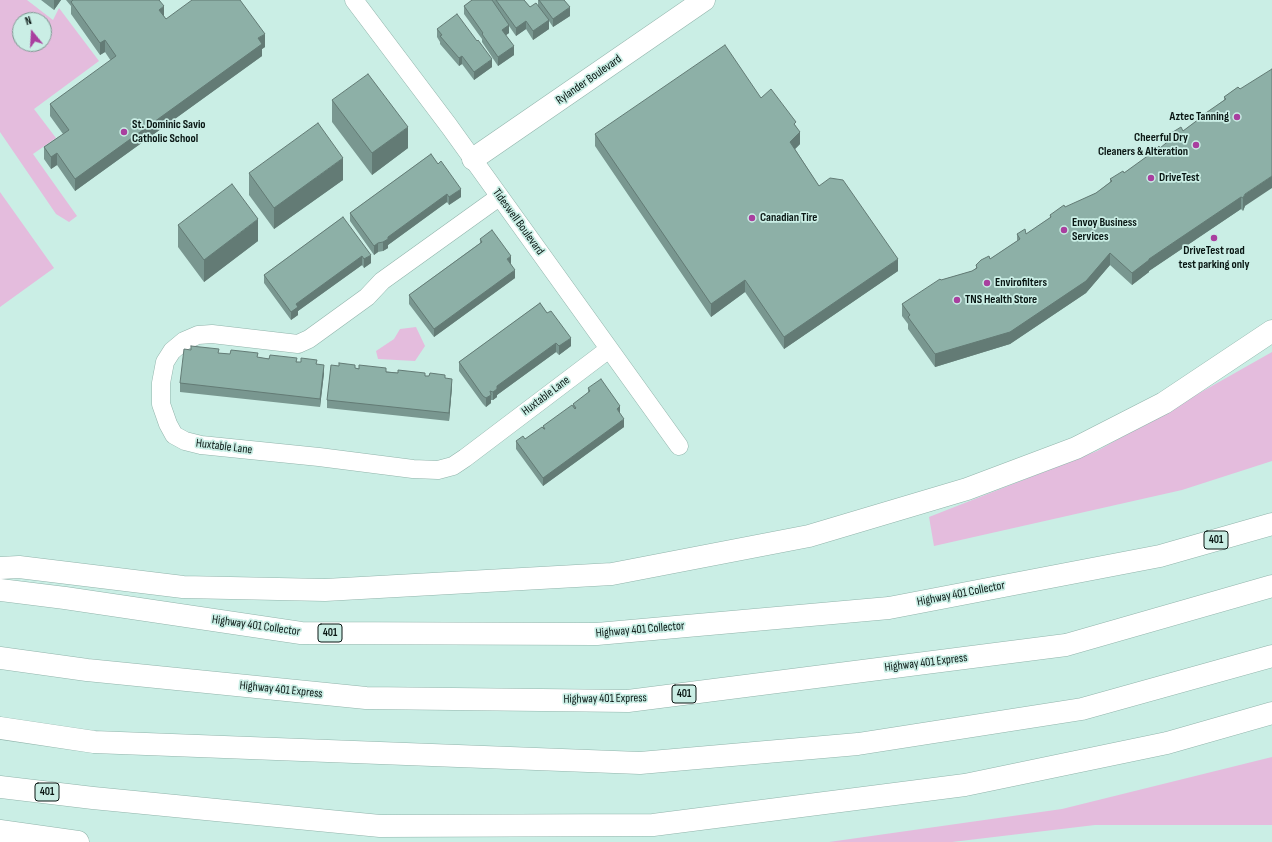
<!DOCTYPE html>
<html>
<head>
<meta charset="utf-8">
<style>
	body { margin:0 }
	#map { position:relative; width:1272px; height:842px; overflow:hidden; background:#caeee5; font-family:"Sofia Sans Condensed",sans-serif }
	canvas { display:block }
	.north { position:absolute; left:12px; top:12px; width:40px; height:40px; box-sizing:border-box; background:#caeee5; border:1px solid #7d9891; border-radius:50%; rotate:342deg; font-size:11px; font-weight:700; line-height:16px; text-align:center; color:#091613 }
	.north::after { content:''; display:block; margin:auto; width:14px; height:18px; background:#a93f9f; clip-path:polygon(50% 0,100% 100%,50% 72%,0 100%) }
</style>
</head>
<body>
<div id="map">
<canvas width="1272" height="842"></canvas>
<div class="north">N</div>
</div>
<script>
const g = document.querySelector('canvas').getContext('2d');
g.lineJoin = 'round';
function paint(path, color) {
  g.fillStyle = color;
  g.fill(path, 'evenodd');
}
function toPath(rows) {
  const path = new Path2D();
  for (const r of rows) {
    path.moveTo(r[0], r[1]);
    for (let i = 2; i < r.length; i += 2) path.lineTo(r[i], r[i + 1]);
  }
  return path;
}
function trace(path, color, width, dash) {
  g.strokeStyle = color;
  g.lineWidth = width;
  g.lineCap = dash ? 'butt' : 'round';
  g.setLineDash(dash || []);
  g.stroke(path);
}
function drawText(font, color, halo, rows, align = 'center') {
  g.font = font + ' "Sofia Sans Condensed",sans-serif';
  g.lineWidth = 3.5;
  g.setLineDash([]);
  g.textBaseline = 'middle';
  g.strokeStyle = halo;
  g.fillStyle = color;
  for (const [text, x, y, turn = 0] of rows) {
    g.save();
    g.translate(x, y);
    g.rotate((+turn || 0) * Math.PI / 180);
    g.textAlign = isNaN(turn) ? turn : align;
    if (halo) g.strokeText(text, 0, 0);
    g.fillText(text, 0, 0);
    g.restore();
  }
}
paint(toPath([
	[0,0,27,0,53,20,59,8,99,61,34,109,56,138,33,154,77,216,69,222,56,214,0,132],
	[20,20,44,20,44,44,20,44],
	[0,192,54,268,0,307],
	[416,327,425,346,415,361,378,359,376,351,394,339,400,329],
	[1272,352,1272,461,1182,490,934,546,929,517,1097,451],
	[1272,757,1272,825,1095,825,952,842,829,842,1062,809]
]), '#e4bcdd');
const minor = toPath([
	[354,0,449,126,679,446],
	[499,197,382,281,367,297,309,339,298,344,212,334,198,335,184,341,172,351,165,362,161,383,161,404,168,424,174,435,185,441,201,445,319,457,413,469,438,470,453,466,465,458,609,349]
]);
const tertiary = toPath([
	[473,159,704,0]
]);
const motorway = toPath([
	[0,568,19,567,183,587,325,590,612,574,809,536,967,489,1076,448,1164,403,1272,331],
	[0,590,65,598,301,633,597,634,889,608,1160,556,1272,524],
	[0,658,87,670,366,698,628,701,1066,645,1272,586],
	[0,728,94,742,640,763,858,744,1082,709,1272,656],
	[0,787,93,798,380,826,653,825,965,785,1167,743,1272,713],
	[0,831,78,842]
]);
trace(minor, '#91b4ab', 19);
trace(tertiary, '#91b4ab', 23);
trace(motorway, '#91b4ab', 23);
trace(minor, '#fff', 18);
trace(tertiary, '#fff', 22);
trace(motorway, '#fff', 22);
paint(toPath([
	[41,0,61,0,54,10],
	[66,0,159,0,164,16,166,19,265,47,262,49,262,56,75,191,57,165,51,169,44,159,44,147,63,134,50,116,50,104,111,61,105,52,100,55,71,14,71,6],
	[472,0,524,0,530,7,538,6,538,0,564,0,570,16,553,27,549,21,549,29,533,40,526,29,516,36,509,26,509,33,506,35,514,55,498,66,482,42,482,39,464,14,464,6],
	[437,29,492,67,474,80,462,64,459,66,440,44,440,42,437,37],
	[1238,87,1245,206,1243,211,1241,209,1149,271,1149,272,1132,285,1110,265,1086,293,1010,344,935,367,908,329,908,324,902,316,902,304,941,280,972,271,976,268,976,265,990,259,1017,241,1017,234,1026,234,1050,218,1050,215,1096,193,1110,182,1110,179,1124,173,1160,148,1168,142,1168,135,1183,131,1224,100,1224,97],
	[761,98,796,126,800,144,795,149,819,186,898,271,784,349,745,292,711,317,595,146,595,134],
	[332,100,408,148,372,175,332,122],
	[431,154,461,197,449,205,447,202,388,245,388,248,383,251,378,252,374,255,350,221,350,213],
	[249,173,343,180,274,229,249,195],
	[343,217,371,263,364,268,362,265,298,311,298,315,291,320,264,283,264,275],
	[178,225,258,241,204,282,178,247],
	[480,239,511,264,515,278,434,337,409,304,409,295,480,243],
	[540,303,571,346,559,355,556,352,497,395,497,397,493,400,491,400,491,403,486,407,483,404,459,371,459,362],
	[219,353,317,364,324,373,320,407,180,392,180,383],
	[355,368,445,378,452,387,449,421,327,408,327,400],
	[588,388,620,414,624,427,543,486,516,449,516,441,525,439,543,428,543,426,573,406,573,404,588,393]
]), '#799790');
paint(toPath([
	[54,0,61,0,54,10],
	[164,6,164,19,159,10],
	[570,7,570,16,553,27,553,19],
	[549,20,549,29,533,40,533,31],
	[526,21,526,29,516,36,516,28],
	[509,25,509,33,502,38,502,30],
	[265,34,265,47,262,49,262,56,75,191,75,179,258,38],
	[105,40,105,52,100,55,100,43],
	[514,46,514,55,498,66,498,57],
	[462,56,462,64,459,66,459,58],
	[492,59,492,67,474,80,474,72],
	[408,127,408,148,372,175,372,153],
	[800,132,800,144,790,154,790,142],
	[57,153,57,165,51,169,51,157],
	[343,158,343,180,274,229,274,208],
	[1272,176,1272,188,1245,206,1243,211,1243,198,1245,194],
	[461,189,461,197,449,205,449,197],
	[447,194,447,202,388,245,388,237],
	[1241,197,1241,209,1149,271,1149,272,1132,285,1132,273,1149,259],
	[258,219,258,241,204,282,204,260],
	[388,239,388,248,383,251,383,242],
	[378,243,378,252,374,255,374,246],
	[1110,253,1110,265,1086,293,1010,344,935,367,935,354],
	[371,255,371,263,364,268,364,259],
	[362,256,362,265,298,311,298,315,291,320,291,312,296,304],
	[511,256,511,265,507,259],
	[898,259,898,271,784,349,784,337],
	[515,270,515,278,434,337,434,329],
	[745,280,745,292,711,317,711,304],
	[571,338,571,346,559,355,559,346],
	[556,343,556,352,497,395,497,386],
	[324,365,324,373,320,407,320,399],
	[452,379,452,387,449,421,449,413],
	[497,389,497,397,493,400,493,392],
	[491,395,491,403,486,407,486,398],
	[620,406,620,414,617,409],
	[624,419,624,427,543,486,543,478]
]), '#637b75');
const building = toPath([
	[73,0,159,0,164,6,159,10,166,19,192,0,240,0,265,34,258,38,262,44,75,179,57,153,51,157,44,147,69,130,50,104,116,56,105,40,100,43,71,2,73,0],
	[472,0,492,0,509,25,502,30,514,46,498,57,482,34,483,33,464,6,472,0],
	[496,0,524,0,530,7,536,3,549,20,533,31,526,21,516,28,496,0],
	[539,0,564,0,570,7,553,19,539,0],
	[457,14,477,41,478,40,492,59,474,72,462,56,459,58,440,36,442,35,437,29,457,14],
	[725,45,761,98,771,89,796,122,794,124,800,132,790,142,819,186,830,178,843,180,898,259,784,337,745,280,711,304,595,134,725,45],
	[1272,69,1272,176,1245,194,1243,198,1241,197,1149,259,1149,260,1132,273,1110,253,1086,281,1010,332,935,354,908,317,910,315,902,304,940,279,941,280,972,271,977,268,976,265,981,260,989,256,990,259,1020,239,1017,234,1025,229,1026,234,1051,217,1050,215,1064,205,1065,207,1096,193,1112,181,1110,179,1123,171,1124,173,1153,152,1159,146,1160,148,1171,139,1168,135,1181,127,1183,131,1199,119,1200,117,1226,99,1224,97,1238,87,1240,89,1272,69],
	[368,74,408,127,372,153,332,100,368,74],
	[318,123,343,158,274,208,249,173,318,123],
	[431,154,438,164,441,161,461,189,449,197,447,194,388,237,388,239,383,242,378,243,374,246,350,213,431,154],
	[232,184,258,219,204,260,178,225,232,184],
	[343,217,371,255,364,259,362,256,296,304,298,307,291,312,264,275,343,217],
	[492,230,511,256,507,259,515,270,434,329,409,295,482,242,480,239,492,230],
	[540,303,547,313,551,311,571,338,559,346,556,343,497,386,497,389,493,392,490,391,491,395,486,398,483,396,459,362,540,303],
	[191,346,219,349,218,353,230,354,231,350,258,353,257,357,269,359,270,355,297,358,296,362,301,362,301,358,317,360,316,364,324,365,320,399,180,383,184,349,191,350,191,346],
	[339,363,355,365,355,368,359,369,359,365,386,368,386,372,398,373,398,370,425,373,425,376,429,376,430,373,445,375,445,378,452,379,449,413,327,400,331,365,339,366,339,363],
	[601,379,620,406,617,409,624,419,543,478,516,441,523,436,525,439,542,427,544,429,545,429,543,426,572,405,575,409,576,408,573,404,590,391,588,388,601,379]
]);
paint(building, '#8db0a7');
trace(building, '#637b75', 1);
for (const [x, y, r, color] of [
	[1237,117,4,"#a93f9f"],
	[124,132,4,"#a93f9f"],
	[1196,145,4,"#a93f9f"],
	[1151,178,4,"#a93f9f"],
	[752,218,4,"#a93f9f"],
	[1064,230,4,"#a93f9f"],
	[1214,238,4,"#a93f9f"],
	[987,283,4,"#a93f9f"],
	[957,300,4,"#a93f9f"]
]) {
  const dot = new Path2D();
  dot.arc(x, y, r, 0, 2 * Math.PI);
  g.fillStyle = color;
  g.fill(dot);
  trace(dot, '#caeee5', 1.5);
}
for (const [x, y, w] of [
	[1216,540,24],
	[330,633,24],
	[684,694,24],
	[47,792,24]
]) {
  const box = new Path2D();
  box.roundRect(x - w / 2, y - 9, w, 18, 3);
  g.fillStyle = '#caeee5';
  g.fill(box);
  trace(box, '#091613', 1);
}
drawText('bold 11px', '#091613', null, [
	["401",1216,540],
	["401",330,633],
	["401",684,694],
	["401",47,792]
]);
drawText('12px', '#091613', '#caeee5', [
	["Rylander Boulevard",589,80,-35],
	["Tideswell Boulevard",518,222,54],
	["Huxtable Lane",546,396,-37],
	["Huxtable Lane",224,447,7],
	["Highway 401 Collector",961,594,-11],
	["Highway 401 Collector",256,626,8],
	["Highway 401 Collector",640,630,-5],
	["Highway 401 Express",926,663,-7],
	["Highway 401 Express",281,690,6],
	["Highway 401 Express",605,699,-1]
]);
drawText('bold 12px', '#091613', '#caeee5', [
	["Aztec Tanning",1229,117,"right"],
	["St. Dominic Savio",132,125],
	["Catholic School",132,139],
	["Cheerful Dry",1188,138,"right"],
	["Cleaners & Alteration",1188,152,"right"],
	["DriveTest",1159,178],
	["Canadian Tire",760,218],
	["Envoy Business",1072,223],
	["Services",1072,237],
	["DriveTest road",1214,251,"center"],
	["test parking only",1214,265,"center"],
	["Envirofilters",995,283],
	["TNS Health Store",965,300]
], 'left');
</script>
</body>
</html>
